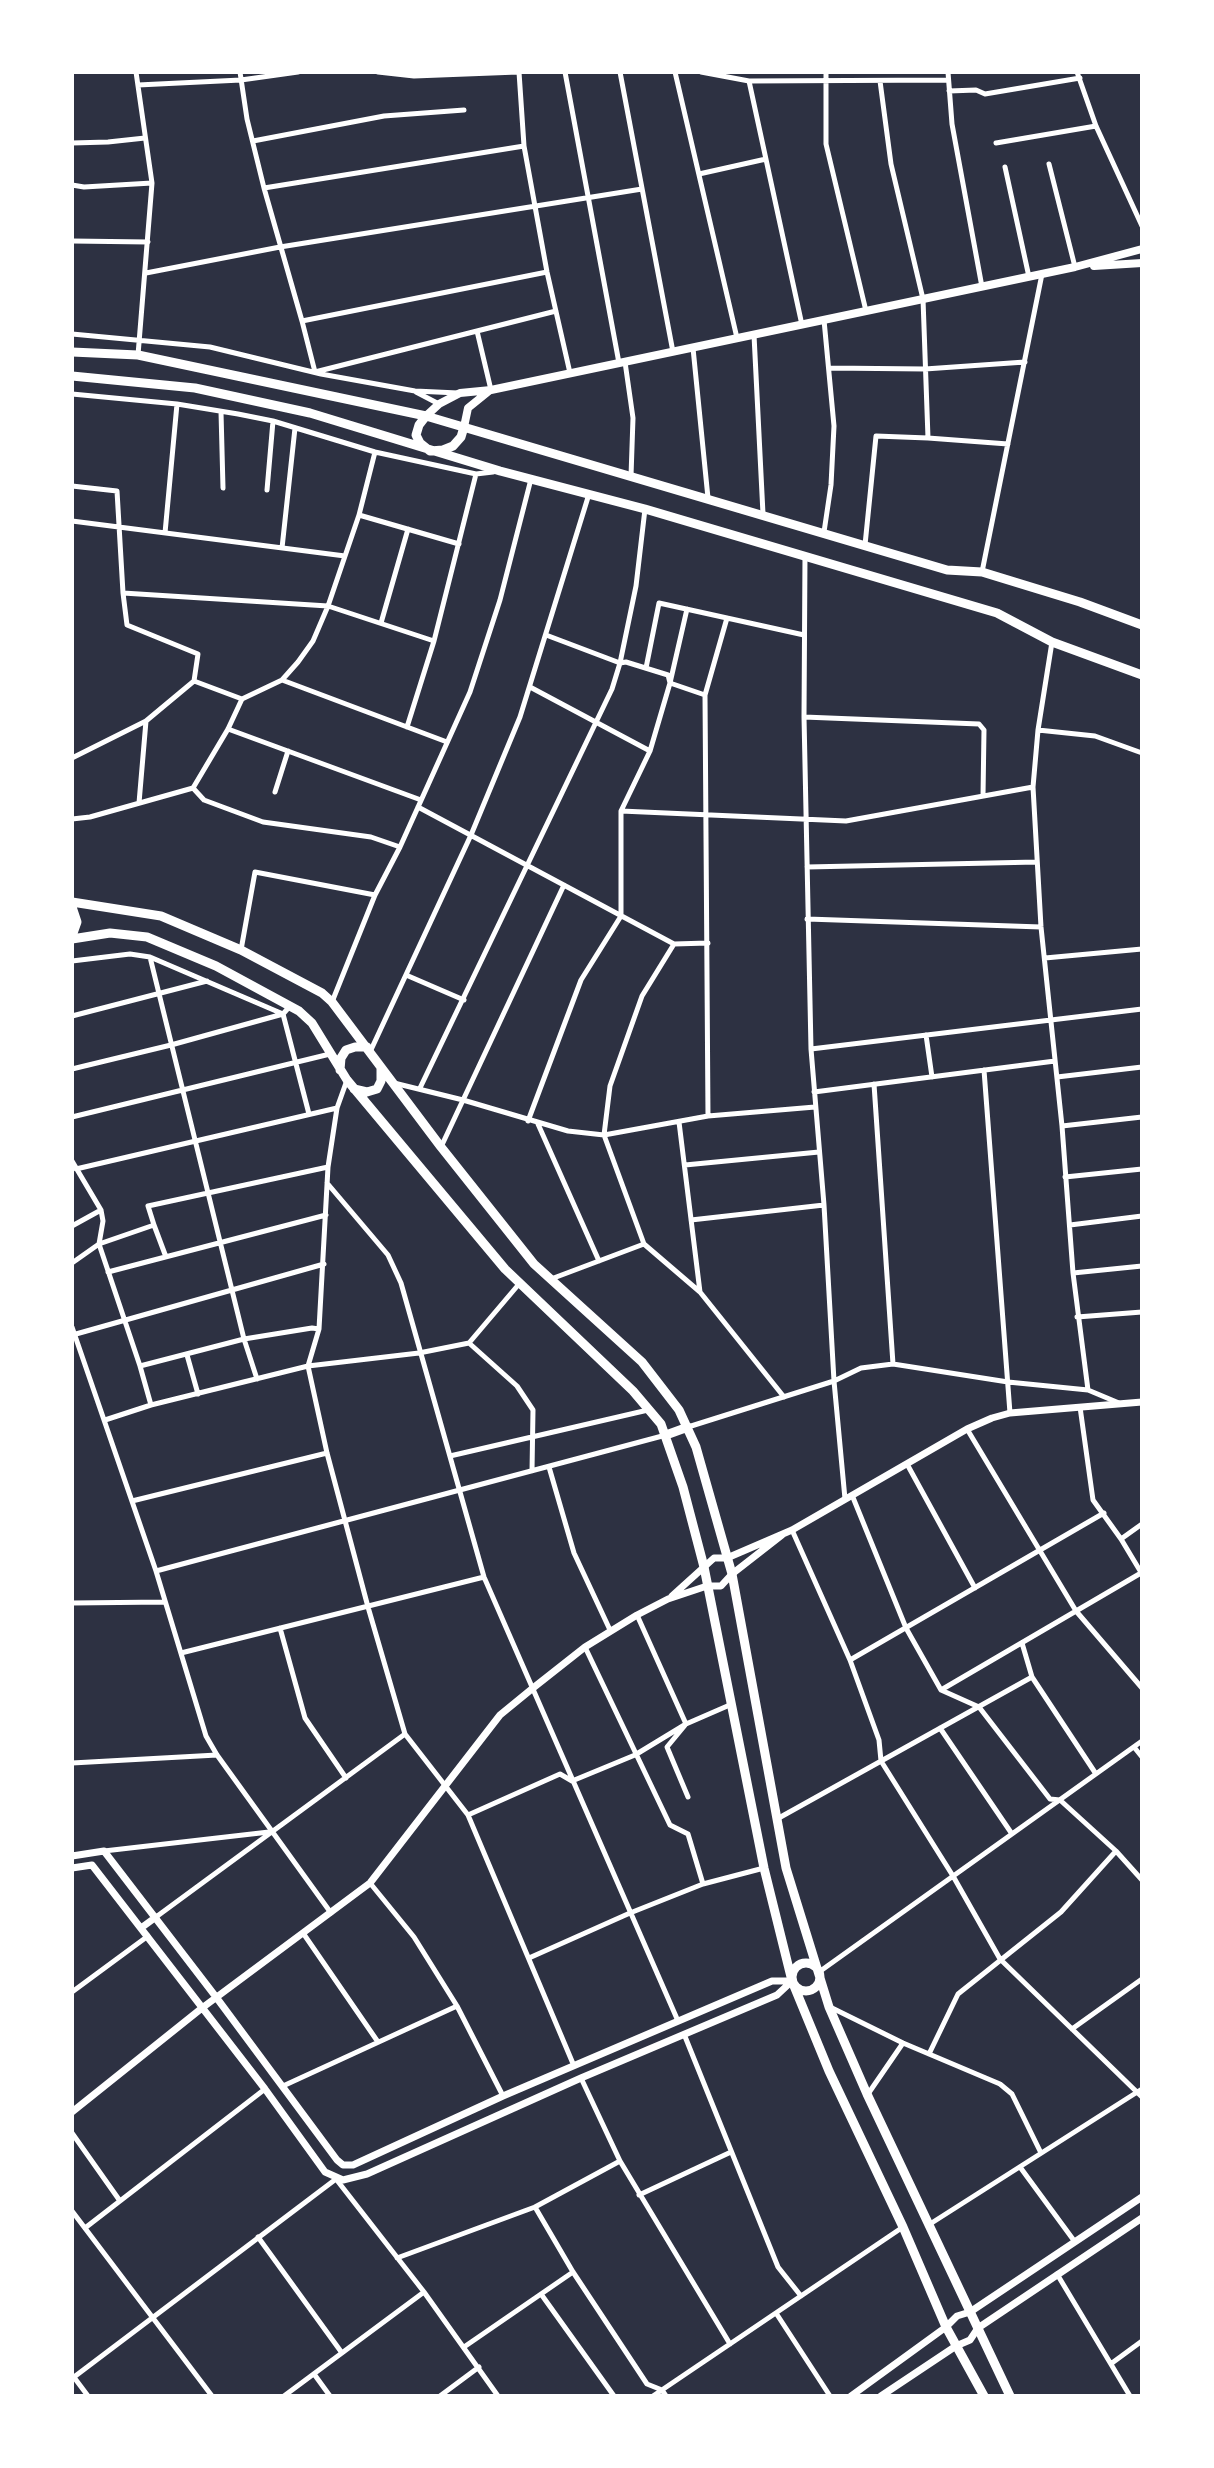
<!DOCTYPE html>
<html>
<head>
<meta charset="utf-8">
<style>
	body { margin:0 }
	#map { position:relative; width:1214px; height:2468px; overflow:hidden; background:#2d3142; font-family:"PT Sans",sans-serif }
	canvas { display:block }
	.frame { position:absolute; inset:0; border:74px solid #fff; pointer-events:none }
</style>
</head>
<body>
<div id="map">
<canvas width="1214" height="2468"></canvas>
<div class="frame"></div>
</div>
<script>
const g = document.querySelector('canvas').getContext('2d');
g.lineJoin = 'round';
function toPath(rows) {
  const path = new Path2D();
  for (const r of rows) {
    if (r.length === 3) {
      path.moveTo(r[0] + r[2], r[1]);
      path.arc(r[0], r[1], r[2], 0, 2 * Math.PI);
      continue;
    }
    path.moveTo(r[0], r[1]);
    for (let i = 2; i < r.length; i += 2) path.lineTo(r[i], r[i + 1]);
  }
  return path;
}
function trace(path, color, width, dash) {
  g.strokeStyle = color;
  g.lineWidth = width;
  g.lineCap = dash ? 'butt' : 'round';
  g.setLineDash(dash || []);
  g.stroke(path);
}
trace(toPath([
	[136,72,152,183,138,355],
	[240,72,247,119,264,188,302,321,315,372,556,311],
	[378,72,414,76,518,72],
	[519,72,524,146,547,272,570,373],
	[565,72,619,363],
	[620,72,673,352],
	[675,72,737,338],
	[701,72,749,81,948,80],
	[826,72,826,144,866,311],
	[948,72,952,124,982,287],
	[1077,72,1096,126,1142,226],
	[749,81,802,325],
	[880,81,891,164,923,299,928,438,1008,444],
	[138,85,241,80,298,72],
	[949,91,976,90,985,94,1080,78],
	[253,141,384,116,464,110],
	[72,143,108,142,145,138],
	[996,143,1096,126],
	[1049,164,1075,267],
	[1005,167,1029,277],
	[699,174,766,159],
	[72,185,84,187,152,183],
	[264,188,524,146],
	[72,241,148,242],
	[146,273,280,247,642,189],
	[824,320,834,426,831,485,824,532],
	[302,321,547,272],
	[477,331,491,390],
	[72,334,210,347,321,374,415,391,458,393],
	[754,335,763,514],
	[693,348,708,498],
	[625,362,633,418,631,476],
	[829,368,925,369,1025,362],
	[416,392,439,404],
	[72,394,177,404,238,414,273,421,375,452,476,474,493,472],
	[221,412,223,488],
	[72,486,117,491,123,593,127,625,198,654,194,681,146,721,72,758],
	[267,490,273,421],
	[359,515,459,544],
	[72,521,345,556],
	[165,533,177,404],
	[865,545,876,436,928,438],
	[282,548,295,428],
	[805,556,804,717,811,1049,824,1205,834,1381,845,1499],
	[982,572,1042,274],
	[123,593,328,606,434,641],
	[381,623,408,529],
	[546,635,620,663,626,662,668,675,670,683,705,695],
	[1052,642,1038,730,1033,787,1041,927,1062,1126,1073,1273,1088,1390],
	[646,668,659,603,804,635],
	[282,680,447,742],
	[194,681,242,699],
	[530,687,650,751],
	[804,717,979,724,984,730,983,796],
	[407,727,434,641,476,474],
	[228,729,421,800],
	[1038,730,1095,736,1142,753],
	[193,788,204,800,263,822,371,837,400,847],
	[275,792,288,751],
	[139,803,146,721],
	[418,807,674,944,708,943],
	[621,811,846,821,1033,787],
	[72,819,90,817,193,788,228,729,242,699,282,680,298,662,313,641,328,606,359,515,375,452],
	[807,867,1037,862],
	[807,919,1041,927],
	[674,944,642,996,610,1086,604,1135,644,1244,700,1292,784,1397],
	[241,950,255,872,375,895],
	[150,957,244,1339,257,1379],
	[1045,958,1142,949],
	[72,961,130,954,150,957,283,1014,309,1114],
	[406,975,464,1000],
	[332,1002,375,895,400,847,470,692,500,600,531,479],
	[72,1016,207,981],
	[926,1035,932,1077],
	[811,1049,1142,1009],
	[370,1052,471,835,520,717,589,494],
	[72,1069,171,1045,283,1014,290,1006],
	[984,1070,1010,1413],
	[1057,1077,1142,1067],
	[347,1080,337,1108,328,1167,319,1329,308,1366,327,1453,368,1607,405,1734,468,1815,574,2066],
	[394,1083,463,1100,568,1131,604,1135,708,1116,815,1107],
	[874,1084,893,1364],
	[420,1088,612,689,620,663,636,586,645,509],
	[814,1092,1055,1061],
	[708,1116,705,695,727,618],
	[72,1117,330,1054],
	[528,1121,581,980,621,916,621,811,650,751,670,683,687,609],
	[679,1122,700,1292],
	[538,1124,599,1261],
	[1062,1126,1142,1117],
	[441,1147,564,885],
	[72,1161,101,1210,103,1221,99,1244,140,1366,151,1405],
	[685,1165,819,1152],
	[76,1169,337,1108],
	[1065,1177,1142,1169],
	[327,1183,388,1255,401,1283,484,1577,678,2021],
	[691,1220,824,1205],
	[154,1225,166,1257],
	[1070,1225,1142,1216],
	[72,1226,101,1210],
	[72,1263,99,1244,154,1225,148,1206,328,1167],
	[108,1272,326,1215],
	[1073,1273,1142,1266],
	[551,1279,644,1244],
	[1077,1317,1142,1312],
	[72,1327,156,1571,206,1736,217,1755,331,1913],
	[76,1334,324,1264],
	[469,1343,517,1386,533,1410,532,1471],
	[187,1355,198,1394],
	[140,1366,244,1339,312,1328,319,1329],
	[1080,1407,1093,1500,1121,1539,1142,1574],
	[105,1420,151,1405,308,1366,419,1353,469,1343,519,1284],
	[688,1427,834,1381,861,1368,893,1364,1008,1382,1088,1390,1119,1403],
	[967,1429,1076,1611,1142,1688],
	[450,1456,648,1410],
	[907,1464,975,1588],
	[549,1467,574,1553,610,1630],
	[852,1495,906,1628,941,1690,979,1707,1050,1799,1060,1800,1116,1851,1142,1880],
	[132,1501,327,1453],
	[792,1530,850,1660,879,1740,881,1761,953,1876,1000,1959,1142,2097],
	[1121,1539,1142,1524],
	[156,1571,666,1435],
	[72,1603,165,1602],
	[637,1615,686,1724,667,1747,688,1797],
	[280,1628,305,1718,346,1778],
	[1022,1643,1032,1677,1096,1774],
	[585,1647,670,1825,688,1834,703,1884],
	[181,1653,484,1577],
	[850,1660,1104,1513],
	[941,1690,1141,1573],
	[940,1728,1012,1834],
	[1134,1747,1142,1757],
	[72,1763,217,1755],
	[468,1815,560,1774,572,1781,635,1755,686,1724,732,1704],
	[777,1819,1032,1677],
	[104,1851,269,1832],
	[370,1883,414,1937,457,2006,503,2096],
	[156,1917,405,1734],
	[303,1933,378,2042],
	[529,1958,630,1913,703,1884,764,1868],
	[819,1972,1142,1741],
	[72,1992,148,1936],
	[830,2007,903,2043,1000,2084,1012,2094,1041,2153],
	[1072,2029,1142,1979],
	[684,2034,778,2267,801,2296],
	[929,2054,958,1994,1061,1912,1116,1851],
	[581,2078,620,2161,730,2344],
	[283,2086,457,2006],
	[868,2094,903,2043],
	[72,2133,120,2201],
	[1020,2167,1075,2242],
	[639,2195,731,2152],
	[535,2207,573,2272,647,2384,662,2390,666,2396],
	[72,2211,212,2396],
	[930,2224,1142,2089],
	[85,2228,265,2089],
	[258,2237,342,2353],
	[397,2258,535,2207,620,2161],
	[1057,2274,1130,2396],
	[541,2294,614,2396],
	[776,2313,830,2396],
	[464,2347,573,2272],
	[1112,2363,1142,2341],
	[314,2374,330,2396],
	[73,2376,88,2396],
	[74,2377,336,2179,424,2292,498,2396],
	[284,2396,424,2292],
	[440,2396,479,2367],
	[653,2396,903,2227]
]), '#fff', 5);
trace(toPath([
	[672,1596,714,1558,727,1558,792,1530,967,1429,992,1418,1010,1413,1142,1402],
	[72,1856,104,1851,216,1997,337,2160,343,2165,353,2165,503,2096,772,1981,792,1981],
	[72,1868,92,1865,265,2089,325,2172,343,2180,367,2174,581,2078,777,1995,792,1981],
	[141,1928,156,1917],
	[72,2112,202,2008,370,1883,500,1715,533,1688,585,1647,637,1615,668,1599,707,1586,721,1586,732,1574,782,1535],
	[851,2396,946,2327,957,2316,970,2312,1142,2197],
	[881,2396,956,2346,970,2340,978,2328,1142,2218]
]), '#fff', 7);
trace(toPath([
	[1094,266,1142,263],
	[426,416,439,404,460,393,491,390,1075,267,1142,249],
	[464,427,468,408,489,391]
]), '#fff', 8);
trace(toPath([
	[72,902,161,916,241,950,322,993,332,1002,441,1147,534,1264,642,1362,679,1410,696,1447,732,1574,786,1868,829,2007,867,2094,1010,2396],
	[72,907,77,922,72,936],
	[72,939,110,933,147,937,216,966,299,1011,312,1023,347,1080,505,1269,633,1391,661,1424,683,1487,704,1567,764,1868,792,1981,829,2071,903,2227,946,2327,984,2396],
	[340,1070,341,1058,346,1050,355,1047,367,1047],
	[354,1089,367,1092,377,1089,381,1081,381,1068],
	[666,1435,688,1427],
	[806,1977,14]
]), '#fff', 9);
trace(toPath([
	[72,352,138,355,426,416,947,570,982,572,1080,602,1142,625],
	[72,376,195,388,310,413,500,471,645,509,997,613,1052,642,1142,675],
	[426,416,419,425,416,435,420,443,430,451,443,450,453,446,461,437,464,427]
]), '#fff', 9);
</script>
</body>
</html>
